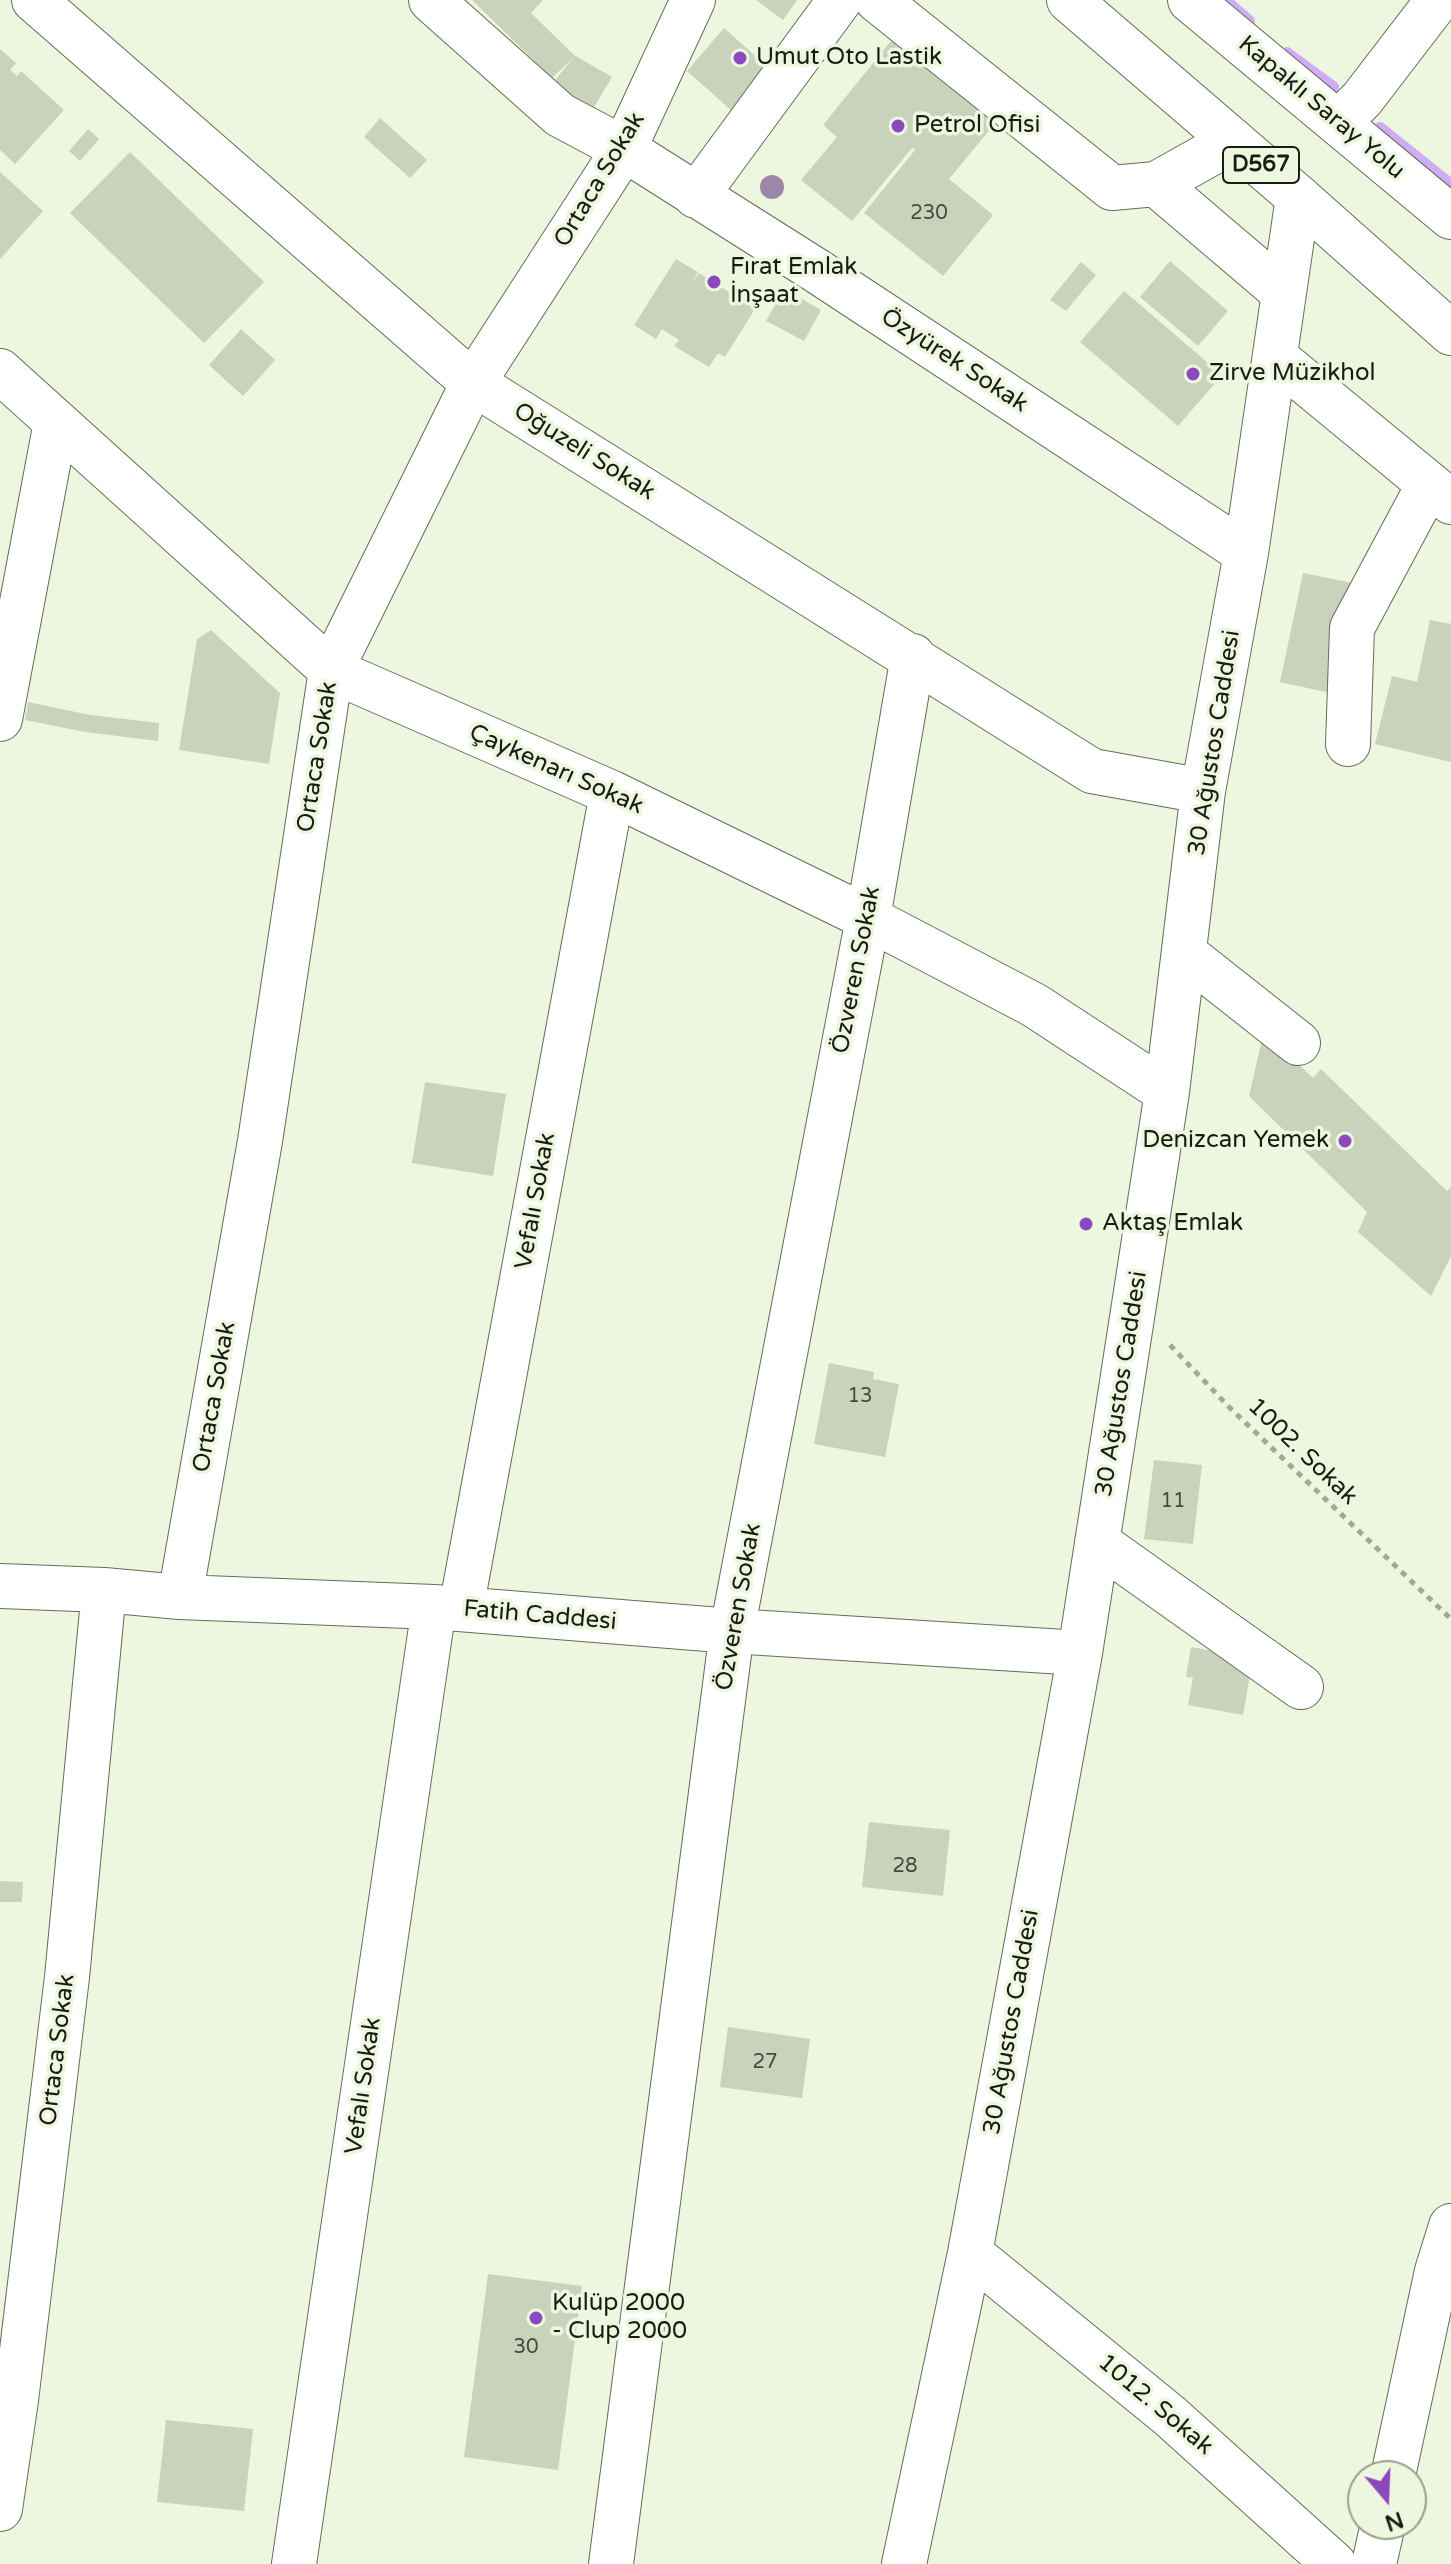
<!DOCTYPE html>
<html>
<head>
<meta charset="utf-8">
<style>
	body { margin:0 }
	#map { position:relative; width:1451px; height:2564px; overflow:hidden; background:#edf6de; font-family:"Varela Round",sans-serif }
	canvas { display:block }
	.north { position:absolute; left:1347px; top:2460px; width:80px; height:80px; box-sizing:border-box; background:#edf6de; border:2px solid #989f8d; border-radius:50%; rotate:161deg; font-size:22px; font-weight:700; line-height:32px; text-align:center; color:#181c13 }
	.north::after { content:''; display:block; margin:auto; width:28px; height:36px; background:#8c49bd; clip-path:polygon(50% 0,100% 100%,50% 72%,0 100%) }
</style>
</head>
<body>
<div id="map">
<canvas width="1451" height="2564"></canvas>
<div class="north">N</div>
</div>
<script>
const g = document.querySelector('canvas').getContext('2d');
g.lineJoin = 'round';
function toPath(rows) {
  const path = new Path2D();
  for (const r of rows) {
    path.moveTo(r[0], r[1]);
    for (let i = 2; i < r.length; i += 2) path.lineTo(r[i], r[i + 1]);
  }
  return path;
}
function trace(path, color, width, dash) {
  g.strokeStyle = color;
  g.lineWidth = width;
  g.lineCap = dash ? 'butt' : 'round';
  g.setLineDash(dash || []);
  g.stroke(path);
}
function paint(path, color) {
  g.fillStyle = color;
  g.fill(path, 'evenodd');
}
function drawText(font, color, halo, rows, align = 'center') {
  g.font = font + ' "Varela Round",sans-serif';
  g.lineWidth = 7;
  g.setLineDash([]);
  g.textBaseline = 'middle';
  g.strokeStyle = halo;
  g.fillStyle = color;
  for (const [text, x, y, turn = 0] of rows) {
    g.save();
    g.translate(x, y);
    g.rotate((+turn || 0) * Math.PI / 180);
    g.textAlign = isNaN(turn) ? turn : align;
    if (halo) g.strokeText(text, 0, 0);
    g.fillText(text, 0, 0);
    g.restore();
  }
}
trace(toPath([
	[1225,0,1249,21],
	[1287,53,1333,87],
	[1380,128,1451,185]
]), '#d2abf6', 12);
paint(toPath([
	[472,0,543,0,531,13,574,55,612,77,593,109,574,98,555,80,573,58,552,78],
	[756,0,797,0,783,20],
	[724,28,770,69,733,112,687,71],
	[899,31,1002,115,949,179,993,215,943,276,864,213,915,150,912,148,852,221,801,180,837,137,823,125],
	[0,49,16,63,10,70,17,76,21,71,64,110,15,164,0,150],
	[380,118,427,160,410,178,364,137],
	[88,129,99,139,80,161,69,151],
	[130,152,264,282,204,343,70,213],
	[0,172,43,211,0,259],
	[676,259,698,272,692,283,699,273,755,309,725,357,718,353,709,367,674,346,679,340,662,329,656,339,634,325],
	[1170,261,1228,311,1198,346,1140,297],
	[1081,262,1096,275,1066,311,1050,300],
	[784,289,821,310,804,341,766,321],
	[1124,291,1222,375,1178,426,1080,342],
	[241,329,275,360,243,396,209,365],
	[1303,573,1382,589,1358,699,1280,682],
	[1430,620,1451,624,1451,762,1375,744,1392,676,1417,682],
	[211,630,280,693,269,764,179,750,197,639],
	[28,702,90,715,159,723,158,741,85,732,25,720],
	[1264,1031,1313,1078,1321,1069,1447,1191,1451,1187,1451,1256,1431,1296,1358,1232,1367,1212,1249,1096],
	[425,1082,506,1094,493,1176,412,1163],
	[829,1363,874,1372,873,1379,899,1384,885,1457,814,1444],
	[1154,1460,1202,1465,1193,1544,1144,1539],
	[1191,1647,1253,1658,1243,1715,1188,1705,1193,1678,1186,1677],
	[869,1822,950,1830,943,1896,862,1887],
	[0,1881,23,1882,22,1902,0,1902],
	[728,2027,810,2039,802,2098,720,2087],
	[488,2274,582,2286,558,2470,464,2457],
	[166,2420,253,2429,244,2511,157,2502]
]), '#c9d3bb');
const minor = toPath([
	[34,0,473,383,1092,771,1203,791],
	[431,0,560,115,624,149,817,271,1246,553],
	[877,0,1112,188,1156,184,1233,141],
	[1338,123,1362,99,1438,0],
	[1156,184,1284,293],
	[696,196,840,0],
	[1275,357,1451,502],
	[0,371,331,670,612,793,868,918,1034,1005,1167,1092],
	[0,719,56,422],
	[1348,744,1352,628,1429,484],
	[1184,953,1298,1043],
	[1097,1542,1301,1687],
	[0,1586,104,1590,180,1597,434,1607,732,1631,1080,1653],
	[180,1597,260,1141,331,670,473,383,624,149,693,0],
	[461,1609,612,793],
	[970,2253,1170,2416,1334,2564],
	[1393,2476,1437,2271,1451,2226],
	[0,2509,16,2400,67,1977,104,1590],
	[294,2564,434,1607],
	[611,2564,732,1631,868,918,913,656],
	[904,2564,970,2253,1080,1653,1167,1092,1203,791,1246,553,1298,197],
	[1374,2564,1383,2524]
]);
const highway = toPath([
	[1069,0,1298,197,1451,333],
	[1190,0,1451,217]
]);
trace(minor, '#656d58', 46);
trace(highway, '#656d58', 46);
trace(toPath([
	[1170,1345,1230,1408,1451,1619]
]), '#a1a895', 5, [6, 6]);
trace(minor, '#fff', 44);
trace(highway, '#fff', 44);
g.fillStyle = '#9d86aa';
for (const [x, y] of [
	[772,187]
]) {
  g.beginPath();
  g.arc(x, y, 12, 0, 2 * Math.PI);
  g.fill();
}
for (const [x, y, r, color] of [
	[740,58,8,"#8c49bd"],
	[898,126,8,"#8c49bd"],
	[714,282,8,"#8c49bd"],
	[1193,374,8,"#8c49bd"],
	[1345,1141,8,"#8c49bd"],
	[1086,1224,8,"#8c49bd"],
	[536,2318,8,"#8c49bd"]
]) {
  const dot = new Path2D();
  dot.arc(x, y, r, 0, 2 * Math.PI);
  g.fillStyle = color;
  g.fill(dot);
  trace(dot, '#edf6de', 3);
}
drawText('20px', '#444a3d', null, [
	["230",929,214],
	["13",860,1397],
	["11",1173,1502],
	["28",905,1867],
	["27",765,2063],
	["30",526,2348]
]);
for (const [x, y, w] of [
	[1261,165,76]
]) {
  const box = new Path2D();
  box.roundRect(x - w / 2, y - 18, w, 36, 6);
  g.fillStyle = '#edf6de';
  g.fill(box);
  trace(box, '#181c13', 2);
}
drawText('bold 22px', '#181c13', null, [
	["D567",1261,165]
]);
drawText('24px', '#181c13', '#edf6de', [
	["Umut Oto Lastik",756,58],
	["Petrol Ofisi",914,126],
	["Fırat Emlak",730,268],
	["İnşaat",730,296],
	["Zirve Müzikhol",1209,374],
	["Denizcan Yemek",1329,1141,"right"],
	["Aktaş Emlak",1102,1224],
	["Kulüp 2000",552,2304],
	["- Clup 2000",552,2332]
], 'left');
drawText('24px', '#181c13', '#edf6de', [
	["Kapaklı Saray Yolu",1321,108,40],
	["Ortaca Sokak",600,180,-59],
	["Özyürek Sokak",954,361,33],
	["Oğuzeli Sokak",584,452,32],
	["30 Ağustos Caddesi",1215,743,-81],
	["Ortaca Sokak",318,757,-81],
	["Çaykenarı Sokak",556,770,24],
	["Özveren Sokak",857,970,-79],
	["Vefalı Sokak",536,1201,-80],
	["30 Ağustos Caddesi",1122,1384,-81],
	["Ortaca Sokak",215,1397,-80],
	["1002. Sokak",1302,1452,44],
	["Özveren Sokak",739,1607,-80],
	["Fatih Caddesi",540,1616,5],
	["30 Ağustos Caddesi",1012,2022,-80],
	["Ortaca Sokak",58,2050,-83],
	["Vefalı Sokak",364,2086,-82],
	["1012. Sokak",1155,2405,40]
]);
</script>
</body>
</html>
